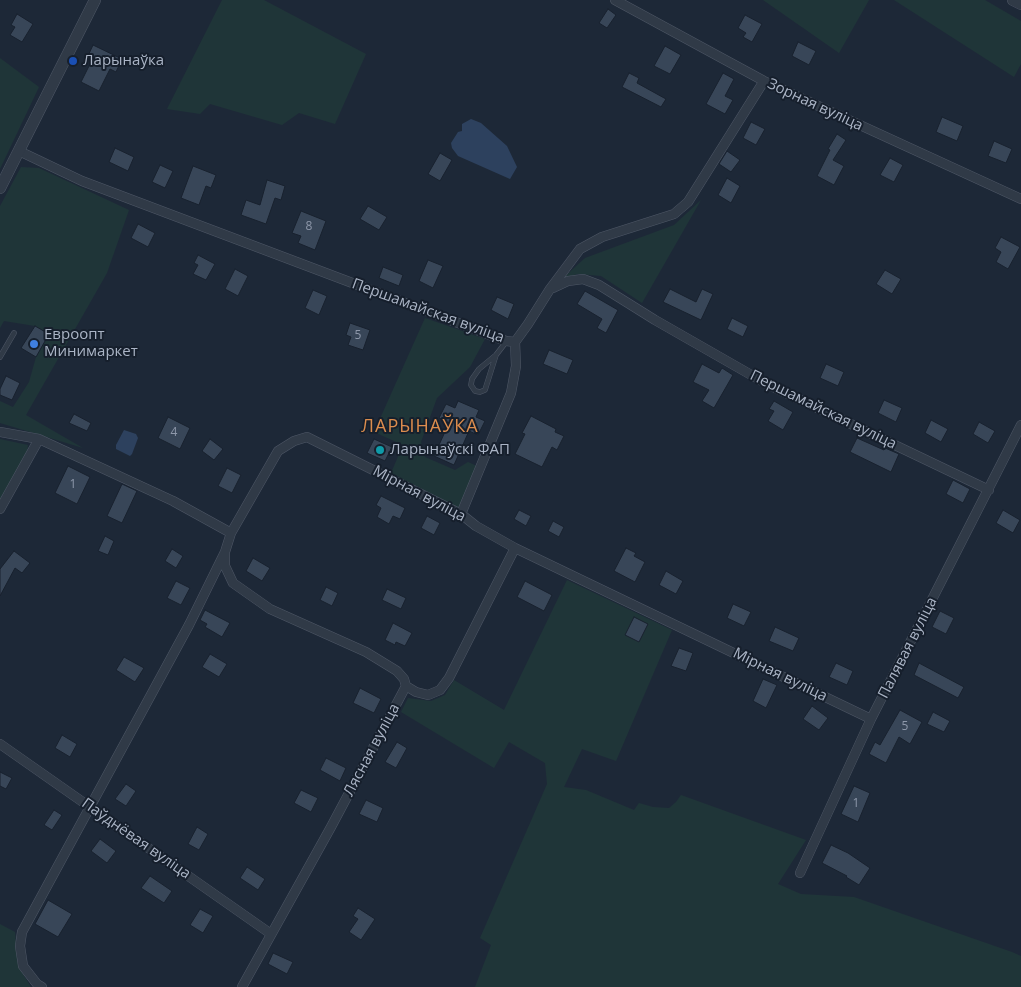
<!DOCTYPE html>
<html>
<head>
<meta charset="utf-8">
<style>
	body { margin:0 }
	canvas { display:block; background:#1d2837 }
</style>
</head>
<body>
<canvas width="1021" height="987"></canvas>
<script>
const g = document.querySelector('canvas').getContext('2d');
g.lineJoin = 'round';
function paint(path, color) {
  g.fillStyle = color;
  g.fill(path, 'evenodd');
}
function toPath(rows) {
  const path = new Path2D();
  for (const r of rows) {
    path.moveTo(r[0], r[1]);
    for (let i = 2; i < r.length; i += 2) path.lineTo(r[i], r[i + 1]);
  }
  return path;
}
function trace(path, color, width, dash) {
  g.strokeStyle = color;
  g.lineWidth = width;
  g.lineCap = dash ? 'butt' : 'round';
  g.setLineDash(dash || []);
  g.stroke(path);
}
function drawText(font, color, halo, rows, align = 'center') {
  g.font = font + ' "Open Sans",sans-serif';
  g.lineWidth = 4;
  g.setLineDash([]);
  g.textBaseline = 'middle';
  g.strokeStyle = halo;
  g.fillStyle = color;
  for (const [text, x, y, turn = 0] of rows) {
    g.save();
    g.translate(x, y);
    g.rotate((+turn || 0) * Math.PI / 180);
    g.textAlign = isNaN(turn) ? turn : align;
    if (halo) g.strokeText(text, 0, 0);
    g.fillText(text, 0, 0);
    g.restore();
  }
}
paint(toPath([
	[222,0,264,0,366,54,335,124,299,113,282,125,210,104,200,114,167,109],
	[763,0,869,0,839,53],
	[894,0,985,0,1021,21,1021,64,1014,77],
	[0,58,39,87,0,169],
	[21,167,39,168,129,210,107,273,26,415,83,448,0,423,0,401,13,407,29,382,36,357,49,335,35,326,4,321,0,328,0,206],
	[701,200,642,303,601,276,578,274,563,278,585,258,674,225],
	[425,318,485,339,470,367,437,398,421,442,425,457,455,470,468,462,477,466,459,508,391,473,403,445,374,432],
	[0,439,28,445,27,453,0,500],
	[567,580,672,630,616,761,582,749,564,787,586,790,634,810,639,803,653,807,669,808,676,802,681,795,806,840,778,884,801,894,854,897,1012,952,1021,956,1021,987,475,987,491,945,480,938,547,784,545,763,509,742,494,768,401,712,408,698,431,701,445,695,454,680,504,710],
	[0,924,15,932,18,966,31,987,0,987]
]), '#1f3538');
paint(toPath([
	[471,119,481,123,507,146,517,167,510,179,458,156,452,148,451,143,458,132,462,131,462,124],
	[124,430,136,434,138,438,132,454,130,456,116,449,116,445]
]), '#2d415e');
const building = toPath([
	[608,9,616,15,607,28,599,23,608,9],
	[17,14,33,24,22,42,10,35,15,27,11,25,17,14],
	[745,15,762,24,752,42,743,37,746,33,738,28,745,15],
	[798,42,816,51,809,65,792,56,798,42],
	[93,45,122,59,116,72,110,69,99,91,81,82,92,60,87,58,93,45],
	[665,46,681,55,670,74,654,66,665,46],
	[629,73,639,78,637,83,666,99,661,107,622,87,629,73],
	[723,73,734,79,725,96,733,100,725,114,706,104,723,73],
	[942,117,963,126,957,141,936,132,942,117],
	[751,122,765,129,756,145,743,138,751,122],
	[837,134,846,140,833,160,844,166,834,185,817,176,830,150,828,149,837,134],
	[994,141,1012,149,1006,163,988,156,994,141],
	[115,148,134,157,128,171,109,162,115,148],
	[727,151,740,160,731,172,719,164,727,151],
	[440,153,452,160,440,181,428,174,440,153],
	[890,158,903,165,894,182,880,175,890,158],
	[160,165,173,171,165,188,152,182,160,165],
	[193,166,216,175,211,188,206,186,199,205,181,198,193,166],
	[727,178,740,186,731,203,718,195,727,178],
	[267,180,285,186,281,200,275,198,266,224,241,215,246,200,260,205,267,180],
	[368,206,387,217,379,230,360,219,368,206],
	[301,211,326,221,315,250,298,243,301,236,292,233,301,211],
	[138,224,155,233,148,247,131,238,138,224],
	[1001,237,1020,247,1008,269,996,262,1001,252,995,248,1001,237],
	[198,255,215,264,206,280,193,274,198,265,194,263,198,255],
	[428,260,443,266,433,288,419,281,428,260],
	[383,267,403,275,399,286,379,278,383,267],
	[235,269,248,276,238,296,225,289,235,269],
	[885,270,901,279,892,294,876,284,885,270],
	[670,289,696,302,702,289,713,294,701,320,663,302,670,289],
	[313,290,327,296,319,315,305,308,313,290],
	[585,291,618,310,606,333,597,328,602,319,577,304,585,291],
	[497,297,514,304,508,319,491,310,497,297],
	[732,318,748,326,743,337,727,329,732,318],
	[350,323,370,330,363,350,348,345,351,337,346,335,350,323],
	[35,326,49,334,36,357,21,348,35,326],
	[549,350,573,360,567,374,543,364,549,350],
	[702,364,719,373,722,368,733,375,714,408,702,401,709,390,693,382,702,364],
	[826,364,844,372,838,386,820,378,826,364],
	[6,376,20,383,12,400,0,395,0,389,6,376],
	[884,400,902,408,896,422,878,413,884,400],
	[458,401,479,410,476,417,485,421,478,435,469,431,454,465,434,456,449,423,439,418,446,404,455,408,458,401],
	[774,401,793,412,783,430,768,421,774,411,769,409,774,401],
	[74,414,91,423,87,431,69,423,74,414],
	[531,416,556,429,555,432,564,436,557,450,552,447,542,467,515,454,525,434,522,433,531,416],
	[168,417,190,428,180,449,158,438,168,417],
	[931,420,948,429,941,442,925,433,931,420],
	[979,422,995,431,988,443,973,434,979,422],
	[857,438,884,450,885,448,899,454,891,472,850,452,857,438],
	[210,439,223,449,214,460,202,451,210,439],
	[374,439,392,447,385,461,367,453,374,439],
	[68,466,90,477,77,504,55,493,68,466],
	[227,468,241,475,232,493,218,486,227,468],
	[953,480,970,489,963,503,946,494,953,480],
	[122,484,137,491,122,523,107,516,122,484],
	[381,496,405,508,400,519,393,516,389,524,377,517,381,508,376,505,381,496],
	[519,510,531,516,526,526,514,519,519,510],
	[1003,510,1020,520,1013,533,996,523,1003,510],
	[427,516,440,523,434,535,421,528,427,516],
	[553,521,564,527,559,537,548,531,553,521],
	[105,536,114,541,108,555,98,551,105,536],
	[626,548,636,553,634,556,645,562,635,582,614,571,626,548],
	[172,549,183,556,176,568,165,561,172,549],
	[14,551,30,563,22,573,15,568,0,596,0,569,14,551],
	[253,558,270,568,262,581,246,571,253,558],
	[666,571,683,581,676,594,659,585,666,571],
	[176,581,190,588,181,605,167,598,176,581],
	[525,581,552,595,544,611,517,597,525,581],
	[326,587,338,593,332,606,320,600,326,587],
	[387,589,406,598,401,609,382,600,387,589],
	[733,604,751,612,744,626,727,618,733,604],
	[205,610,230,623,222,637,205,627,207,624,200,620,205,610],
	[940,611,954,618,946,634,932,627,940,611],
	[634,617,648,624,639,642,625,635,634,617],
	[393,623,412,633,405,646,396,642,395,645,385,640,393,623],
	[775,627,799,638,793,651,769,641,775,627],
	[679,648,693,653,686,671,671,666,679,648],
	[210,654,227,664,219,677,202,667,210,654],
	[124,657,144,668,135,682,116,670,124,657],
	[836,663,853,671,847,685,829,677,836,663],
	[919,663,964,687,958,698,914,675,919,663],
	[763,679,777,685,766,708,753,701,763,679],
	[360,688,381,699,374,713,353,703,360,688],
	[812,706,828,718,819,730,803,719,812,706],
	[900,710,922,722,910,744,899,737,886,763,869,754,875,742,880,745,900,710],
	[933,712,950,721,944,732,927,724,933,712],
	[62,735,77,744,70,757,55,748,62,735],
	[397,742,407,748,396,768,385,762,397,742],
	[326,758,346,768,340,781,320,770,326,758],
	[0,772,12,778,6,789,0,786,0,772],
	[126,784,136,791,126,806,115,799,126,784],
	[854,786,870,793,858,822,841,814,854,786],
	[301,790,318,798,311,812,294,803,301,790],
	[366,800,383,808,377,822,359,814,366,800],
	[54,810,62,815,52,830,44,825,54,810],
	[197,827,208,834,199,850,188,844,197,827],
	[100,839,116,851,107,863,91,851,100,839],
	[831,845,848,853,870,868,859,885,846,877,847,876,822,863,831,845],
	[247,867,265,879,258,890,240,878,247,867],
	[150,876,172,891,164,903,141,888,150,876],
	[48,900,72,914,58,937,35,924,48,900],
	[358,908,375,919,361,940,349,932,358,919,353,916,358,908],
	[200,909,213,916,203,933,190,925,200,909],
	[273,953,293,962,287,974,268,964,273,953]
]);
paint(building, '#384658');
trace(building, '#18212e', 1);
const service = toPath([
	[496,355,485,390,480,392,475,391,471,385,472,379,479,369,496,355,506,342],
	[0,357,14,333]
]);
const minor = toPath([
	[615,0,764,81,1021,199],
	[19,151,82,181,506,341,515,342,528,324,550,289,580,249,602,237,674,214,688,202,764,81],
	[553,288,568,281,583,279,599,285,655,320,767,384,989,490],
	[0,432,39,439,173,501,231,533],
	[0,509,39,439],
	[461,514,511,393,516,366,515,342],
	[225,555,225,566,233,583,270,609,366,652,397,671,404,679,406,686],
	[406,686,416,692,428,695,440,690,449,678,515,548],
	[0,744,271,934],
	[800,873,871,719,1021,425],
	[42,987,37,984,23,966,20,946,22,932,189,625,225,552,231,533,278,451,294,441,307,437,461,514,476,526,515,548,871,719],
	[242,987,331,827,406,686]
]);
const tertiary = toPath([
	[1013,0,1021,4],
	[0,188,95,0]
]);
trace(service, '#4e5766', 5.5);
trace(minor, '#4e5766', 10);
trace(tertiary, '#4e5766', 12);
trace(service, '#303a47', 4.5);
trace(minor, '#303a47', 9);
trace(tertiary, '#303a47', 11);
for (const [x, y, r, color] of [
	[73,61,5,"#1a4fb4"],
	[34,344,5,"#3f7fe0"],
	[380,450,5,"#0f9aa8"]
]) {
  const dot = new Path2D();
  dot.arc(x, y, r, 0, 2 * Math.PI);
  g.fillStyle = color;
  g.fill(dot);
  trace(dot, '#161f2c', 2);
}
drawText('12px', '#8e98aa', null, [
	["8",309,227],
	["5",358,336],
	["4",174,433],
	["1",73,485],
	["5",905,727],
	["1",856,804]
]);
drawText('15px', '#aab4c5', '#161f2c', [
	["Ларынаўка",83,61],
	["Евроопт",44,335],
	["Минимаркет",44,352],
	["Ларынаўскі ФАП",390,450]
], 'left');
drawText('15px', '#aab4c5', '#161f2c', [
	["Зорная вуліца",815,105,25],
	["Першамайская вуліца",428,311,20],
	["Першамайская вуліца",823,410,26],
	["Мірная вуліца",419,494,28],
	["Палявая вуліца",908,648,-63],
	["Мірная вуліца",780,675,26],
	["Лясная вуліца",372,750,-62],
	["Паўднёвая вуліца",136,839,35]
]);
g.letterSpacing = '1px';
drawText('18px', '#dc8d4e', '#161f2c', [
	["ЛАРЫНАЎКА",420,427]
]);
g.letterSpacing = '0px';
</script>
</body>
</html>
